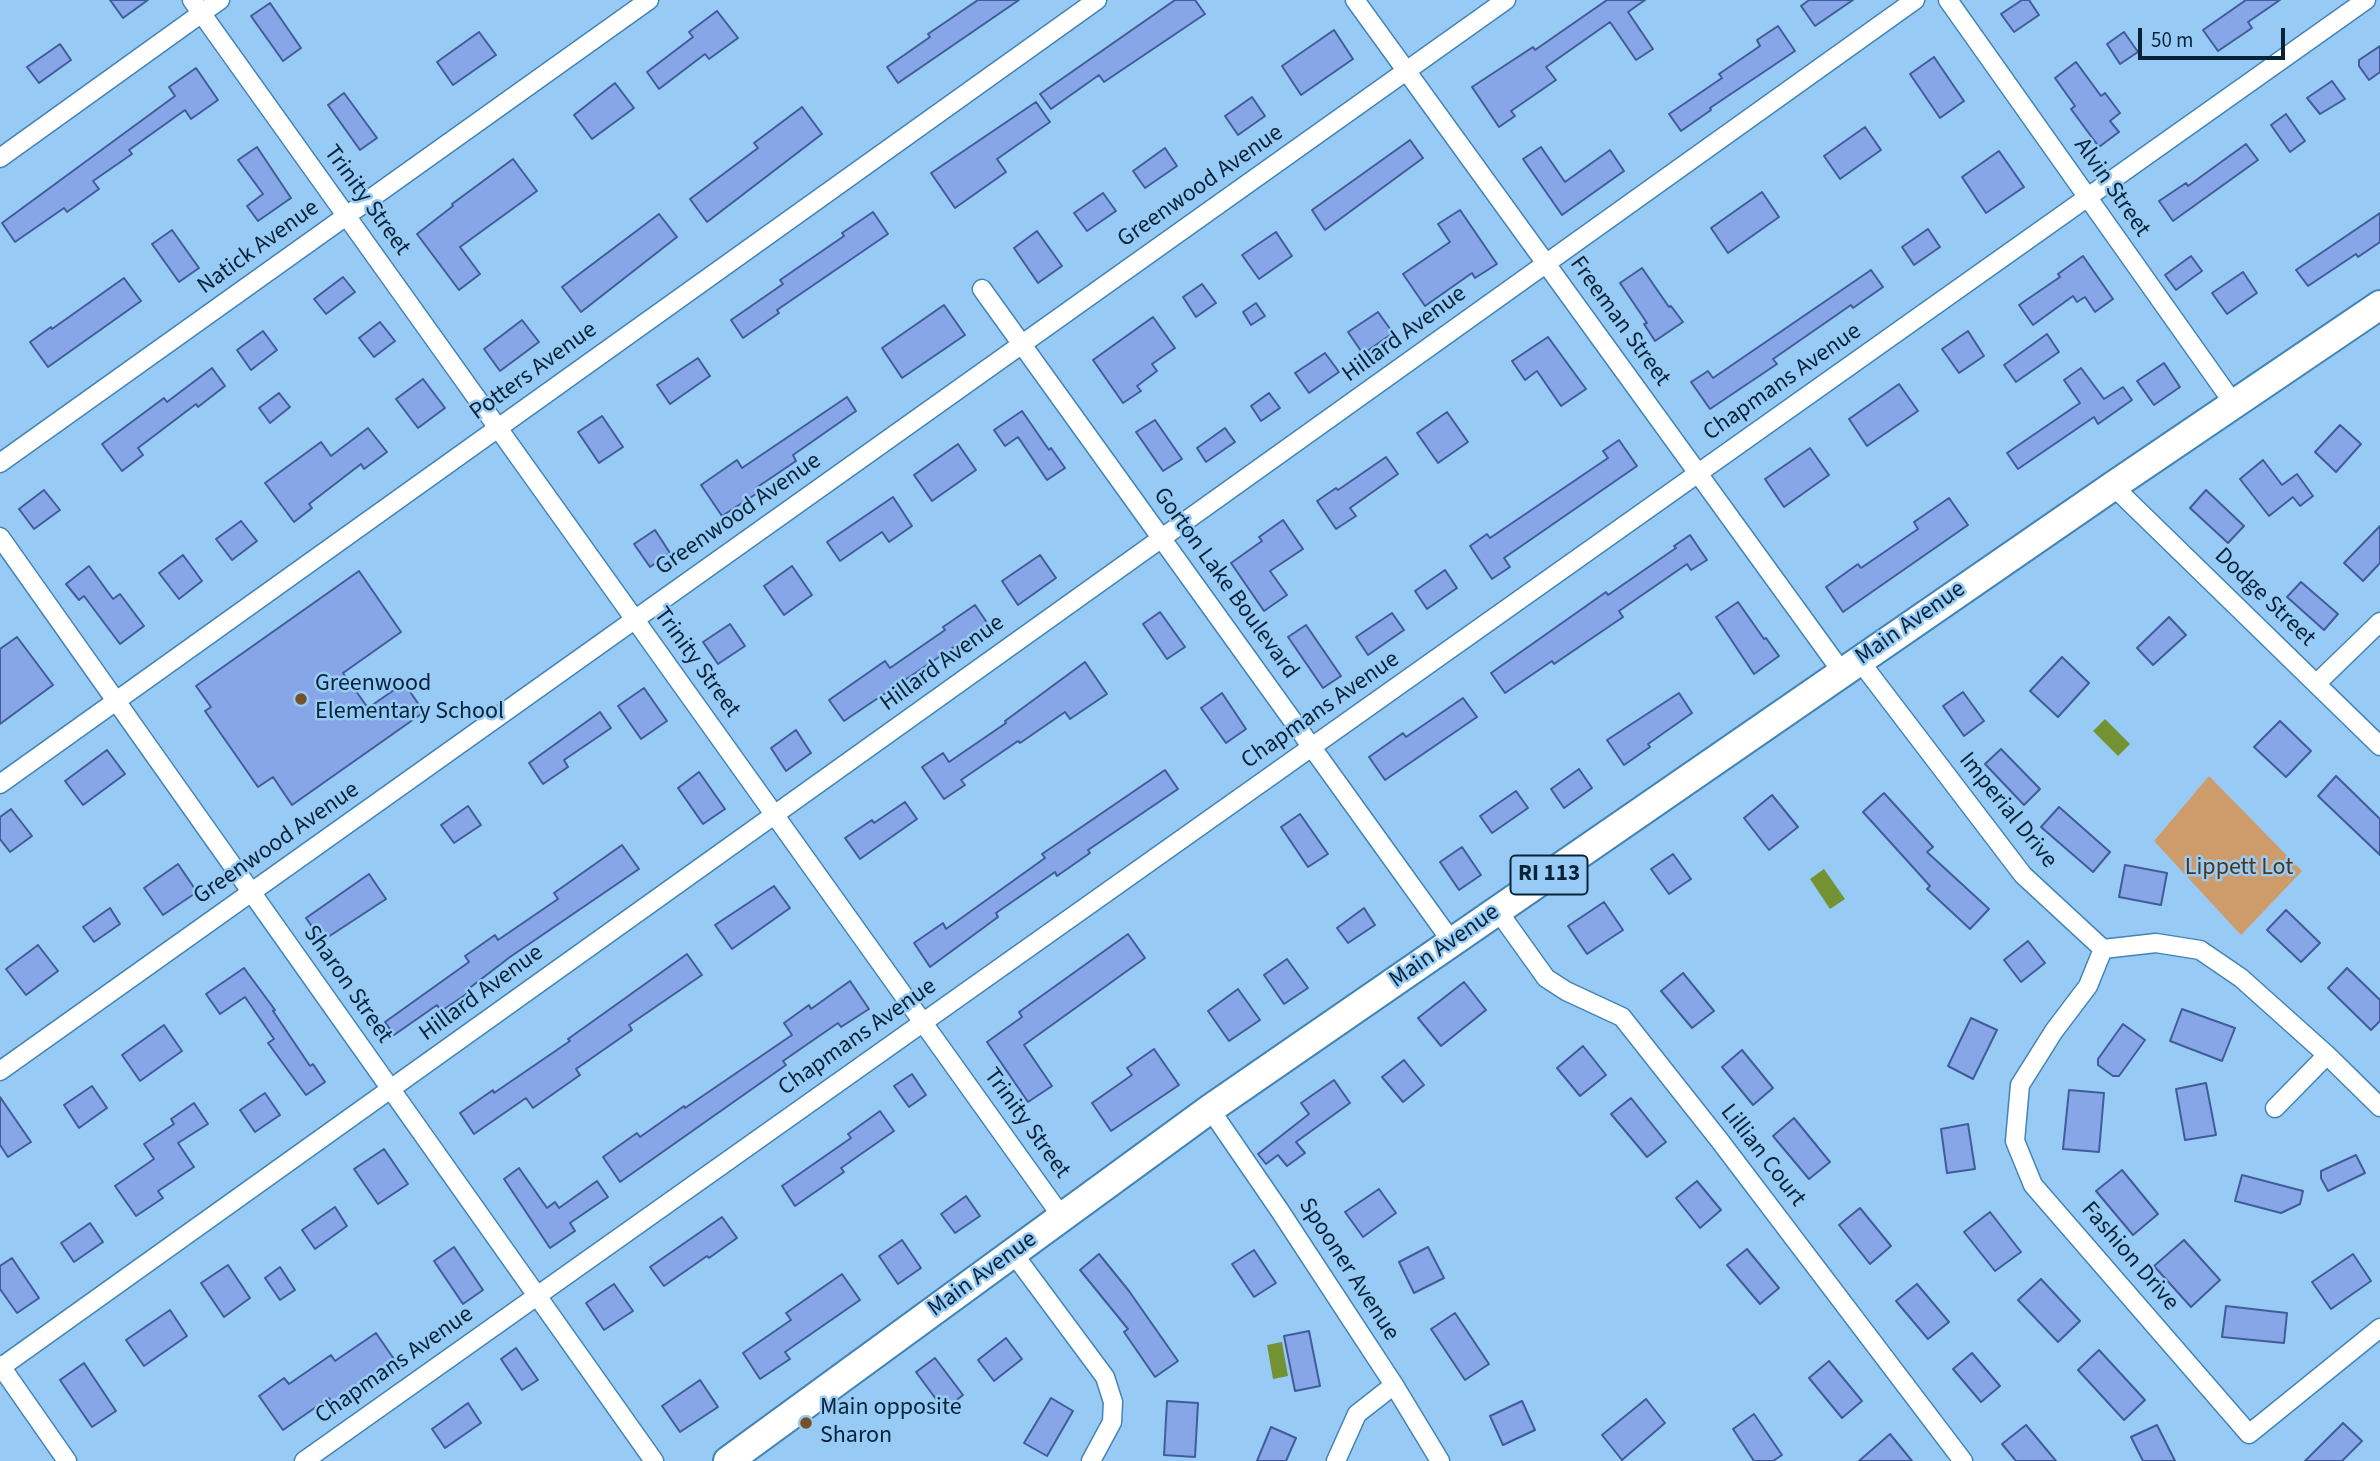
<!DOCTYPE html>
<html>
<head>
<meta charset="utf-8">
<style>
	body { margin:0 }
	#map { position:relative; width:2380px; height:1461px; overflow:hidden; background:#97cbf6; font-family:"Source Sans 3",sans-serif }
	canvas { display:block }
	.scale { position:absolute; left:2138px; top:28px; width:147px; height:32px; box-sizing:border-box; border:4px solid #072338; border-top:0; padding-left:9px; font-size:21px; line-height:24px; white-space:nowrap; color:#072338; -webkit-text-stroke:5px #97cbf6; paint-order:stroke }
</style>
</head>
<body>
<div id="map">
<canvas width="2380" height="1461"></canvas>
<div class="scale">50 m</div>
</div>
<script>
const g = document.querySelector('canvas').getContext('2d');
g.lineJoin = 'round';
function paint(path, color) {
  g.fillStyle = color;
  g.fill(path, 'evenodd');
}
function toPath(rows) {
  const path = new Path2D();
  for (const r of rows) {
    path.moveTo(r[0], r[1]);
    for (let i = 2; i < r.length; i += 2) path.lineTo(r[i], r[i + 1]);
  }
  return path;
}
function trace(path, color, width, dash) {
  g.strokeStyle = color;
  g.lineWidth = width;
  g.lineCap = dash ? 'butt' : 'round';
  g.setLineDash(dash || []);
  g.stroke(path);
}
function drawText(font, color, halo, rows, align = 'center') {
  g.font = font + ' "Source Sans 3",sans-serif';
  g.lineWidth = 5;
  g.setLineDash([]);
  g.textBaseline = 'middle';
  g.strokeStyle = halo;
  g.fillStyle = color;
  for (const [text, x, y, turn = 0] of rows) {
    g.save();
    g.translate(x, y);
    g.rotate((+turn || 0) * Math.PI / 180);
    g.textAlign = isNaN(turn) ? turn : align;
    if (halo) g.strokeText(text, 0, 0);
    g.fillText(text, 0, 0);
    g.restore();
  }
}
paint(toPath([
	[2209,776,2302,871,2241,935,2154,841]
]), '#ce9b6b');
paint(toPath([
	[2105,719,2130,744,2118,756,2093,731],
	[1824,869,1845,899,1830,909,1810,879],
	[1282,1342,1288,1376,1273,1379,1267,1345]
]), '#759232');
const building = toPath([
	[110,0,148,0,123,18,110,0],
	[978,0,1019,0,898,83,887,67,930,37,928,34,978,0],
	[1175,0,1195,0,1205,14,1104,82,1099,75,1051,109,1040,94,1175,0],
	[1607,0,1645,0,1628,12,1653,49,1636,60,1610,22,1546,67,1556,80,1511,111,1515,116,1499,127,1472,87,1533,47,1535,50,1607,0],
	[1809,0,1853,0,1815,26,1801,6,1809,0],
	[2022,0,2029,0,2039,15,2014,32,2001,14,2022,0],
	[2246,0,2280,0,2248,22,2252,28,2218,51,2203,30,2246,0],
	[270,3,301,48,283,61,251,16,270,3],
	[717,11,738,38,709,59,705,54,659,89,647,72,693,37,689,32,717,11],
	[1778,26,1795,51,1710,108,1711,110,1681,131,1669,114,1722,78,1719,74,1760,46,1757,40,1778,26],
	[1334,30,1353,59,1301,95,1282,66,1334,30],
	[479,32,496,55,453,85,437,62,479,32],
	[2124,32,2138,52,2120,64,2107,44,2124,32],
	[60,44,71,60,39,83,27,67,60,44],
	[2380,46,2380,72,2369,80,2359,66,2359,60,2380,46],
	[1934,57,1964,101,1940,118,1910,74,1934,57],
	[2076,62,2101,96,2105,93,2120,113,2110,121,2119,132,2099,147,2071,109,2075,106,2055,78,2076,62],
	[196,68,218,100,191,119,185,110,129,150,132,154,93,181,99,189,67,212,64,208,15,242,2,223,175,96,169,87,196,68],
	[2332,81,2345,99,2320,114,2307,98,2332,81],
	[615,83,634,108,592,139,574,115,615,83],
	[344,93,377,138,360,150,328,105,344,93],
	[1252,97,1265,116,1238,135,1225,116,1252,97],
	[1036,102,1050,122,997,159,1006,172,955,208,931,173,1036,102],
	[802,107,822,134,707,222,690,199,758,148,754,143,802,107],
	[2286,114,2305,141,2290,152,2271,125,2286,114],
	[1865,127,1881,150,1840,179,1824,156,1865,127],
	[1410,140,1423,158,1325,230,1312,210,1410,140],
	[2246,144,2258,160,2173,221,2159,201,2186,183,2188,186,2246,144],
	[257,147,291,198,258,221,247,206,263,194,238,160,257,147],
	[1541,147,1565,182,1610,150,1624,171,1562,215,1523,159,1541,147],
	[1165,148,1177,166,1145,188,1133,171,1165,148],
	[1999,151,2024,187,1986,213,1962,177,1999,151],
	[513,159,537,191,460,247,480,274,459,290,417,234,453,206,452,204,513,159],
	[1762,192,1779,217,1728,253,1711,228,1762,192],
	[1103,193,1116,211,1087,231,1074,213,1103,193],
	[1460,210,1497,264,1475,278,1472,273,1425,306,1403,274,1450,242,1438,224,1460,210],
	[873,212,888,234,777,310,779,313,743,338,731,320,783,284,780,280,844,236,842,233,873,212],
	[2380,213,2380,242,2358,257,2356,254,2308,286,2296,270,2380,213],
	[659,214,677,237,581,312,562,287,659,214],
	[1928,229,1940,247,1914,265,1902,247,1928,229],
	[172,230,199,268,179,282,152,244,172,230],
	[1037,231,1062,266,1038,283,1014,248,1037,231],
	[1276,232,1292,256,1259,279,1242,255,1276,232],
	[2083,256,2113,299,2095,312,2085,297,2077,302,2073,296,2033,325,2019,305,2060,277,2058,274,2083,256],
	[2191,256,2202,271,2176,290,2165,275,2191,256],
	[1642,268,1669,307,1671,306,1683,322,1655,341,1644,324,1647,323,1620,283,1642,268],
	[1871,270,1883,287,1853,308,1851,305,1773,359,1777,364,1710,409,1691,382,1708,371,1713,378,1871,270],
	[2243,272,2257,293,2227,314,2212,293,2243,272],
	[343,277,355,292,326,314,314,299,343,277],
	[124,278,141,301,48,367,30,342,51,327,52,329,124,278],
	[1202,284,1216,303,1196,317,1183,297,1202,284],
	[1256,303,1265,316,1251,325,1243,312,1256,303],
	[944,305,965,335,902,378,882,348,944,305],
	[1378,312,1393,333,1363,354,1348,332,1378,312],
	[1153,317,1175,348,1152,364,1157,371,1137,386,1141,391,1123,403,1093,360,1153,317],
	[522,320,539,342,500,371,484,349,522,320],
	[380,322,395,341,374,357,359,338,380,322],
	[263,331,277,350,251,370,237,350,263,331],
	[1968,331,1984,356,1959,373,1942,349,1968,331],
	[2047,334,2059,352,2016,382,2004,365,2047,334],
	[1548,337,1586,389,1561,406,1537,371,1525,380,1512,361,1548,337],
	[1325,353,1339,372,1309,393,1295,373,1325,353],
	[698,358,710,376,670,404,657,385,698,358],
	[2164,363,2180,387,2154,405,2137,381,2164,363],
	[212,368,225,386,198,407,196,404,138,448,143,455,122,471,102,444,164,398,167,402,212,368],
	[2081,368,2104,399,2123,387,2132,400,2098,424,2094,417,2018,469,2007,453,2080,403,2064,380,2081,368],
	[423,379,445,408,418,428,396,399,423,379],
	[1899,384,1918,411,1867,446,1849,419,1899,384],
	[279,393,290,407,270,423,259,408,279,393],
	[1269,393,1280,408,1261,421,1251,406,1269,393],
	[847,397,856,411,793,455,796,461,756,488,759,492,722,516,701,485,737,460,742,468,847,397],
	[1022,411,1049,450,1051,448,1065,468,1047,480,1018,437,1005,446,994,430,1022,411],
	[1447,412,1468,442,1438,463,1417,433,1447,412],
	[602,416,623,447,599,463,578,432,602,416],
	[1155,420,1182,459,1163,471,1136,432,1155,420],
	[2340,425,2361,444,2336,472,2315,452,2340,425],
	[368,428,387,452,364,469,361,464,309,504,312,508,294,522,265,483,321,442,331,456,368,428],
	[1225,428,1235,442,1206,462,1197,448,1225,428],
	[1619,440,1637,466,1504,558,1510,567,1492,579,1470,546,1487,534,1490,538,1608,458,1603,451,1619,440],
	[958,444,976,470,932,501,914,475,958,444],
	[1810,448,1829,475,1784,507,1765,479,1810,448],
	[1386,457,1398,474,1350,508,1356,516,1336,529,1317,501,1336,488,1338,490,1386,457],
	[2263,460,2282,485,2297,474,2313,496,2300,506,2293,497,2269,516,2240,479,2263,460],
	[44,490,60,510,34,529,19,509,44,490],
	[2206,490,2244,526,2228,543,2190,508,2206,490],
	[893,497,912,526,889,542,882,532,840,561,827,542,893,497],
	[1949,498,1968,525,1843,612,1826,587,1858,564,1861,568,1918,529,1914,522,1949,498],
	[1283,520,1303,549,1270,571,1287,595,1264,611,1231,563,1262,541,1259,537,1283,520],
	[241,521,257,541,232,560,216,539,241,521],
	[2380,526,2380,563,2363,581,2344,563,2380,526],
	[655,530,670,553,650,567,634,544,655,530],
	[1690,535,1707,560,1691,570,1687,564,1619,611,1623,617,1554,664,1552,661,1505,693,1491,673,1606,592,1608,595,1676,548,1674,546,1690,535],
	[183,555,202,581,179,599,159,573,183,555],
	[1040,555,1056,578,1018,605,1002,581,1040,555],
	[89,566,113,599,120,594,144,626,120,644,84,596,79,600,66,584,89,566],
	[792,566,812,595,784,615,764,586,792,566],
	[1445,570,1457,588,1427,609,1415,591,1445,570],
	[359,571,401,632,343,673,368,708,404,683,424,712,292,805,273,777,258,787,205,711,211,707,196,686,359,571],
	[2301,582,2338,614,2324,630,2287,597,2301,582],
	[1738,602,1764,639,1766,638,1779,656,1754,674,1716,617,1738,602],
	[975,605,988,624,844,721,829,700,885,661,890,668,945,630,943,627,975,605],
	[1160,612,1185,647,1167,659,1143,624,1160,612],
	[1392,613,1404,630,1368,655,1356,637,1392,613],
	[2169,617,2186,635,2153,665,2137,648,2169,617],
	[730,624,745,646,718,664,703,642,730,624],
	[1306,625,1341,676,1323,688,1288,637,1306,625],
	[17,637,53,685,0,724,0,649,17,637],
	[2062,657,2089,683,2058,717,2030,691,2062,657],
	[1085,662,1107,694,1070,719,1065,712,1020,743,1018,741,961,780,965,785,944,799,922,767,943,753,949,762,1006,723,1005,721,1085,662],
	[644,688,667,721,641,739,618,706,644,688],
	[1963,692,1984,721,1964,736,1943,706,1963,692],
	[1222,693,1246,729,1226,743,1201,708,1222,693],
	[1679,693,1692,713,1648,744,1650,747,1624,765,1607,740,1679,693],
	[1463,698,1477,717,1385,780,1369,757,1403,733,1406,737,1463,698],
	[600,712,611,728,564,760,568,767,543,784,529,763,600,712],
	[2280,721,2311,751,2286,777,2254,747,2280,721],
	[796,730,811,753,786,771,771,748,796,730],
	[2001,749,2040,789,2024,805,1985,764,2001,749],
	[107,750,125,774,83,805,65,781,107,750],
	[1579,769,1592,788,1564,808,1551,789,1579,769],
	[1165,770,1178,789,1088,850,1090,853,1057,876,1055,872,996,913,998,917,930,967,914,943,943,923,946,929,1045,858,1042,854,1165,770],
	[699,772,725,809,703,824,678,788,699,772],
	[2336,776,2380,819,2380,855,2318,796,2336,776],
	[1516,791,1528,808,1492,833,1480,816,1516,791],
	[1884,793,1933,847,1927,852,1989,909,1970,929,1927,889,1930,886,1863,812,1884,793],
	[1772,795,1798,827,1769,850,1744,818,1772,795],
	[905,802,917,819,860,859,845,838,872,820,874,823,905,802],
	[468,806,481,825,454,843,441,825,468,806],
	[2059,807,2110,852,2093,872,2041,827,2059,807],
	[11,809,32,836,10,852,0,839,0,817,11,809],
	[1300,814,1328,854,1308,867,1281,827,1300,814],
	[622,845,639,869,510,957,467,990,468,993,441,1011,437,1005,394,1035,385,1022,469,962,465,956,495,935,498,940,558,899,554,893,622,845],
	[1462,847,1481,875,1459,890,1440,862,1462,847],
	[1673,854,1691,879,1669,894,1651,869,1673,854],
	[178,864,197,892,163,915,144,888,178,864],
	[2125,865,2167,873,2161,905,2119,897,2125,865],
	[369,874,386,899,322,941,306,918,369,874],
	[774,886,790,908,732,949,715,925,774,886],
	[1604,902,1623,930,1587,954,1568,926,1604,902],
	[110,908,120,924,94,942,83,927,110,908],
	[1364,908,1375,925,1348,943,1337,928,1364,908],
	[2286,910,2320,943,2301,962,2267,930,2286,910],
	[1128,934,1145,958,1024,1045,1052,1086,1028,1102,987,1042,1022,1017,1019,1012,1128,934],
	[2028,941,2045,963,2021,982,2004,960,2028,941],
	[38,945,58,971,26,995,6,969,38,945],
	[687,954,702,975,629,1025,632,1030,576,1069,580,1075,533,1108,526,1098,474,1134,460,1113,493,1090,494,1093,570,1041,568,1039,687,954],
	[1287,959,1308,988,1284,1004,1264,975,1287,959],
	[244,968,275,1010,273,1011,310,1066,313,1064,325,1082,306,1095,268,1043,274,1039,245,997,220,1014,206,994,244,968],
	[2347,968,2380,1000,2380,1021,2371,1030,2328,988,2347,968],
	[1683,973,1714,1011,1692,1028,1661,991,1683,973],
	[850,981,869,1009,841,1027,838,1023,783,1061,786,1065,620,1182,603,1157,637,1133,640,1137,684,1106,685,1108,792,1035,784,1023,809,1005,811,1009,850,981],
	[1464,982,1486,1010,1441,1046,1418,1018,1464,982],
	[1238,989,1260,1020,1229,1041,1208,1011,1238,989],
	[2182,1009,2235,1028,2222,1061,2170,1041,2182,1009],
	[1971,1018,1997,1030,1973,1079,1948,1066,1971,1018],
	[2123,1024,2145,1040,2119,1076,2113,1076,2098,1065,2098,1059,2123,1024],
	[164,1025,182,1051,140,1081,122,1055,164,1025],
	[1583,1046,1606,1075,1580,1096,1557,1068,1583,1046],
	[1154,1049,1179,1085,1111,1131,1092,1103,1132,1075,1127,1068,1154,1049],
	[1742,1050,1773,1088,1753,1105,1722,1067,1742,1050],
	[1404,1060,1424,1085,1403,1102,1382,1077,1404,1060],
	[912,1074,926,1095,909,1107,894,1086,912,1074],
	[1334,1080,1350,1103,1296,1142,1305,1153,1287,1166,1278,1155,1266,1164,1258,1154,1309,1114,1301,1103,1334,1080],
	[2206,1083,2216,1135,2185,1140,2176,1089,2206,1083],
	[92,1086,107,1108,79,1128,64,1105,92,1086],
	[2069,1090,2104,1093,2099,1152,2063,1149,2069,1090],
	[265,1093,280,1115,255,1132,240,1110,265,1093],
	[0,1097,31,1142,8,1157,0,1145,0,1097],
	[1631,1098,1666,1142,1647,1157,1611,1114,1631,1098],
	[194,1103,208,1124,178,1143,194,1167,158,1191,163,1198,136,1216,115,1186,154,1159,144,1144,174,1124,171,1119,194,1103],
	[880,1111,894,1131,841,1168,844,1172,795,1206,782,1186,851,1138,848,1134,880,1111],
	[1794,1118,1830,1162,1809,1179,1773,1136,1794,1118],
	[1968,1124,1975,1169,1947,1173,1941,1129,1968,1124],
	[384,1149,408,1184,378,1204,354,1169,384,1149],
	[2356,1155,2365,1173,2328,1191,2321,1178,2321,1171,2356,1155],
	[519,1168,547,1208,555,1202,559,1208,597,1181,608,1197,570,1223,575,1231,550,1248,504,1179,519,1168],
	[2122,1170,2158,1214,2133,1235,2096,1191,2122,1170],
	[2242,1175,2303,1191,2300,1204,2281,1213,2235,1201,2242,1175],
	[1697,1181,1721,1210,1700,1228,1676,1198,1697,1181],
	[1379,1189,1396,1213,1363,1237,1345,1212,1379,1189],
	[966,1196,980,1216,955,1233,941,1214,966,1196],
	[335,1207,347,1226,315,1249,302,1230,335,1207],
	[1860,1208,1891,1246,1870,1264,1839,1225,1860,1208],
	[1990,1212,2021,1252,1995,1271,1964,1232,1990,1212],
	[722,1217,737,1238,709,1258,707,1256,664,1286,650,1267,722,1217],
	[90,1223,103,1242,74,1262,61,1243,90,1223],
	[902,1240,921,1268,898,1284,879,1256,902,1240],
	[2184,1240,2220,1280,2191,1307,2154,1266,2184,1240],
	[454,1247,483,1290,463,1304,434,1261,454,1247],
	[1428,1247,1444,1278,1414,1293,1399,1262,1428,1247],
	[1747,1249,1779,1288,1760,1304,1727,1265,1747,1249],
	[1254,1250,1276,1283,1254,1297,1232,1264,1254,1250],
	[1099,1254,1129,1291,1178,1361,1155,1377,1124,1332,1128,1329,1080,1270,1099,1254],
	[2353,1254,2371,1281,2331,1309,2312,1282,2353,1254],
	[12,1258,39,1298,17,1313,0,1289,0,1266,12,1258],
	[228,1265,250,1298,224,1317,201,1283,228,1265],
	[280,1267,295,1290,280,1300,265,1278,280,1267],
	[842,1274,860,1300,785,1352,790,1359,760,1379,743,1353,791,1320,786,1313,842,1274],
	[2041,1279,2080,1321,2058,1342,2018,1300,2041,1279],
	[614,1284,633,1311,604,1330,586,1303,614,1284],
	[1917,1284,1949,1322,1928,1339,1896,1301,1917,1284],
	[2226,1306,2287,1313,2284,1343,2222,1337,2226,1306],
	[170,1310,187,1336,144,1366,126,1340,170,1310],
	[1455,1313,1489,1364,1465,1380,1431,1329,1455,1313],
	[1309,1331,1320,1386,1295,1391,1284,1336,1309,1331],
	[376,1333,396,1362,336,1407,329,1398,283,1430,259,1396,284,1378,289,1384,331,1355,335,1361,376,1333],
	[1006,1338,1022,1359,994,1381,978,1360,1006,1338],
	[516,1348,538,1380,522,1390,501,1359,516,1348],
	[2099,1350,2145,1400,2124,1420,2078,1370,2099,1350],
	[1972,1353,2000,1386,1981,1402,1953,1369,1972,1353],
	[935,1358,963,1395,944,1410,916,1372,935,1358],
	[1829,1361,1862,1401,1842,1418,1809,1378,1829,1361],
	[84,1363,116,1411,92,1427,60,1380,84,1363],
	[700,1380,718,1407,680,1432,662,1406,700,1380],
	[1051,1398,1073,1411,1047,1456,1024,1443,1051,1398],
	[1646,1399,1665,1423,1622,1460,1602,1435,1646,1399],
	[1167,1401,1198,1403,1195,1457,1164,1455,1167,1401],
	[1522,1401,1535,1430,1503,1445,1490,1416,1522,1401],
	[468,1403,481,1423,445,1448,432,1429,468,1403],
	[1754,1414,1782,1455,1773,1461,1754,1461,1733,1429,1754,1414],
	[2343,1423,2362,1441,2342,1461,2305,1461,2343,1423],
	[2026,1425,2056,1461,2016,1461,2002,1444,2026,1425],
	[2157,1425,2175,1461,2143,1461,2131,1437,2157,1425],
	[1271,1427,1296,1438,1286,1461,1257,1461,1271,1427],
	[1890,1434,1912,1461,1859,1461,1890,1434]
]);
paint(building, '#86a6e8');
trace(building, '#415c99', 2);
const street = toPath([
	[192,0,1062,1217],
	[1355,0,1842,672],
	[1948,0,2234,404],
	[0,158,220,0],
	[982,289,1452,942],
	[0,463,649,0],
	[2113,486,2380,746],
	[0,537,654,1461],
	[1859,660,2023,875,2103,949,2156,943,2200,950,2241,978,2327,1055,2380,1107],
	[2316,684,2380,622],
	[0,784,1097,0],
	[1498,911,1546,978,1566,991,1622,1017,1720,1141,1963,1461],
	[2103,949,2088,986,2054,1031,2020,1085,2015,1141,2033,1185,2249,1434,2380,1328],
	[0,1071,1506,0],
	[2275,1108,2327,1055],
	[1210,1109,1280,1211,1394,1385,1440,1461],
	[1013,1253,1105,1377,1113,1402,1112,1422,1091,1461],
	[0,1365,67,1461],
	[0,1368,1915,0],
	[304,1461,2366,0],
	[1336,1461,1357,1414,1394,1385]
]);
const primary = toPath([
	[728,1461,1210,1109,2113,486,2380,305]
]);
trace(street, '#4384b7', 21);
trace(primary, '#4384b7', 32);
trace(street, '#fff', 18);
trace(primary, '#fff', 28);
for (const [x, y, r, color] of [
	[301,699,7,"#75502b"],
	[806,1423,7,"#75502b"]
]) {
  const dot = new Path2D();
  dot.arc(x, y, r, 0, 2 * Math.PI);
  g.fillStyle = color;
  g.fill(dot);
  trace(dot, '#97cbf6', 2.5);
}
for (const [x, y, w] of [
	[1549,875,77]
]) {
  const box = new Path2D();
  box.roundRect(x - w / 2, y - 19.5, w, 39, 5);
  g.fillStyle = '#97cbf6';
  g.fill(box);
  trace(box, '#072338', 2);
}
drawText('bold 23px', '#072338', null, [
	["RI 113",1549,875]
]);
drawText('24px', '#072338', '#97cbf6', [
	["Greenwood Avenue",1201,187,-35],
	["Alvin Street",2111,188,55],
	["Trinity Street",366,201,54],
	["Natick Avenue",259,248,-36],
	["Freeman Street",1619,322,54],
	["Hillard Avenue",1405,335,-36],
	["Potters Avenue",534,372,-36],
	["Chapmans Avenue",1783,383,-35],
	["Greenwood Avenue",739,515,-35],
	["Gorton Lake Boulevard",1225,584,54],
	["Dodge Street",2264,598,44],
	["Main Avenue",1911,624,-35],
	["Trinity Street",696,663,54],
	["Hillard Avenue",943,664,-36],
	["Chapmans Avenue",1321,711,-35],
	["Imperial Drive",2007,811,51],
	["Greenwood Avenue",277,844,-35],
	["Main Avenue",1445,947,-35],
	["Sharon Street",347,985,55],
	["Hillard Avenue",482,994,-36],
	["Chapmans Avenue",858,1038,-35],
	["Trinity Street",1026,1124,54],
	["Lillian Court",1762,1156,52],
	["Fashion Drive",2129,1257,49],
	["Spooner Avenue",1348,1270,57],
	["Main Avenue",983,1275,-36],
	["Chapmans Avenue",395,1366,-35]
]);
drawText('24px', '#072338', '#97cbf6', [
	["Greenwood",315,685],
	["Elementary School",315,713],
	["Main opposite",820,1409],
	["Sharon",820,1437]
], 'left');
drawText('24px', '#533414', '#97cbf6', [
	["Lippett Lot",2239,869]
]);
</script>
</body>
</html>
